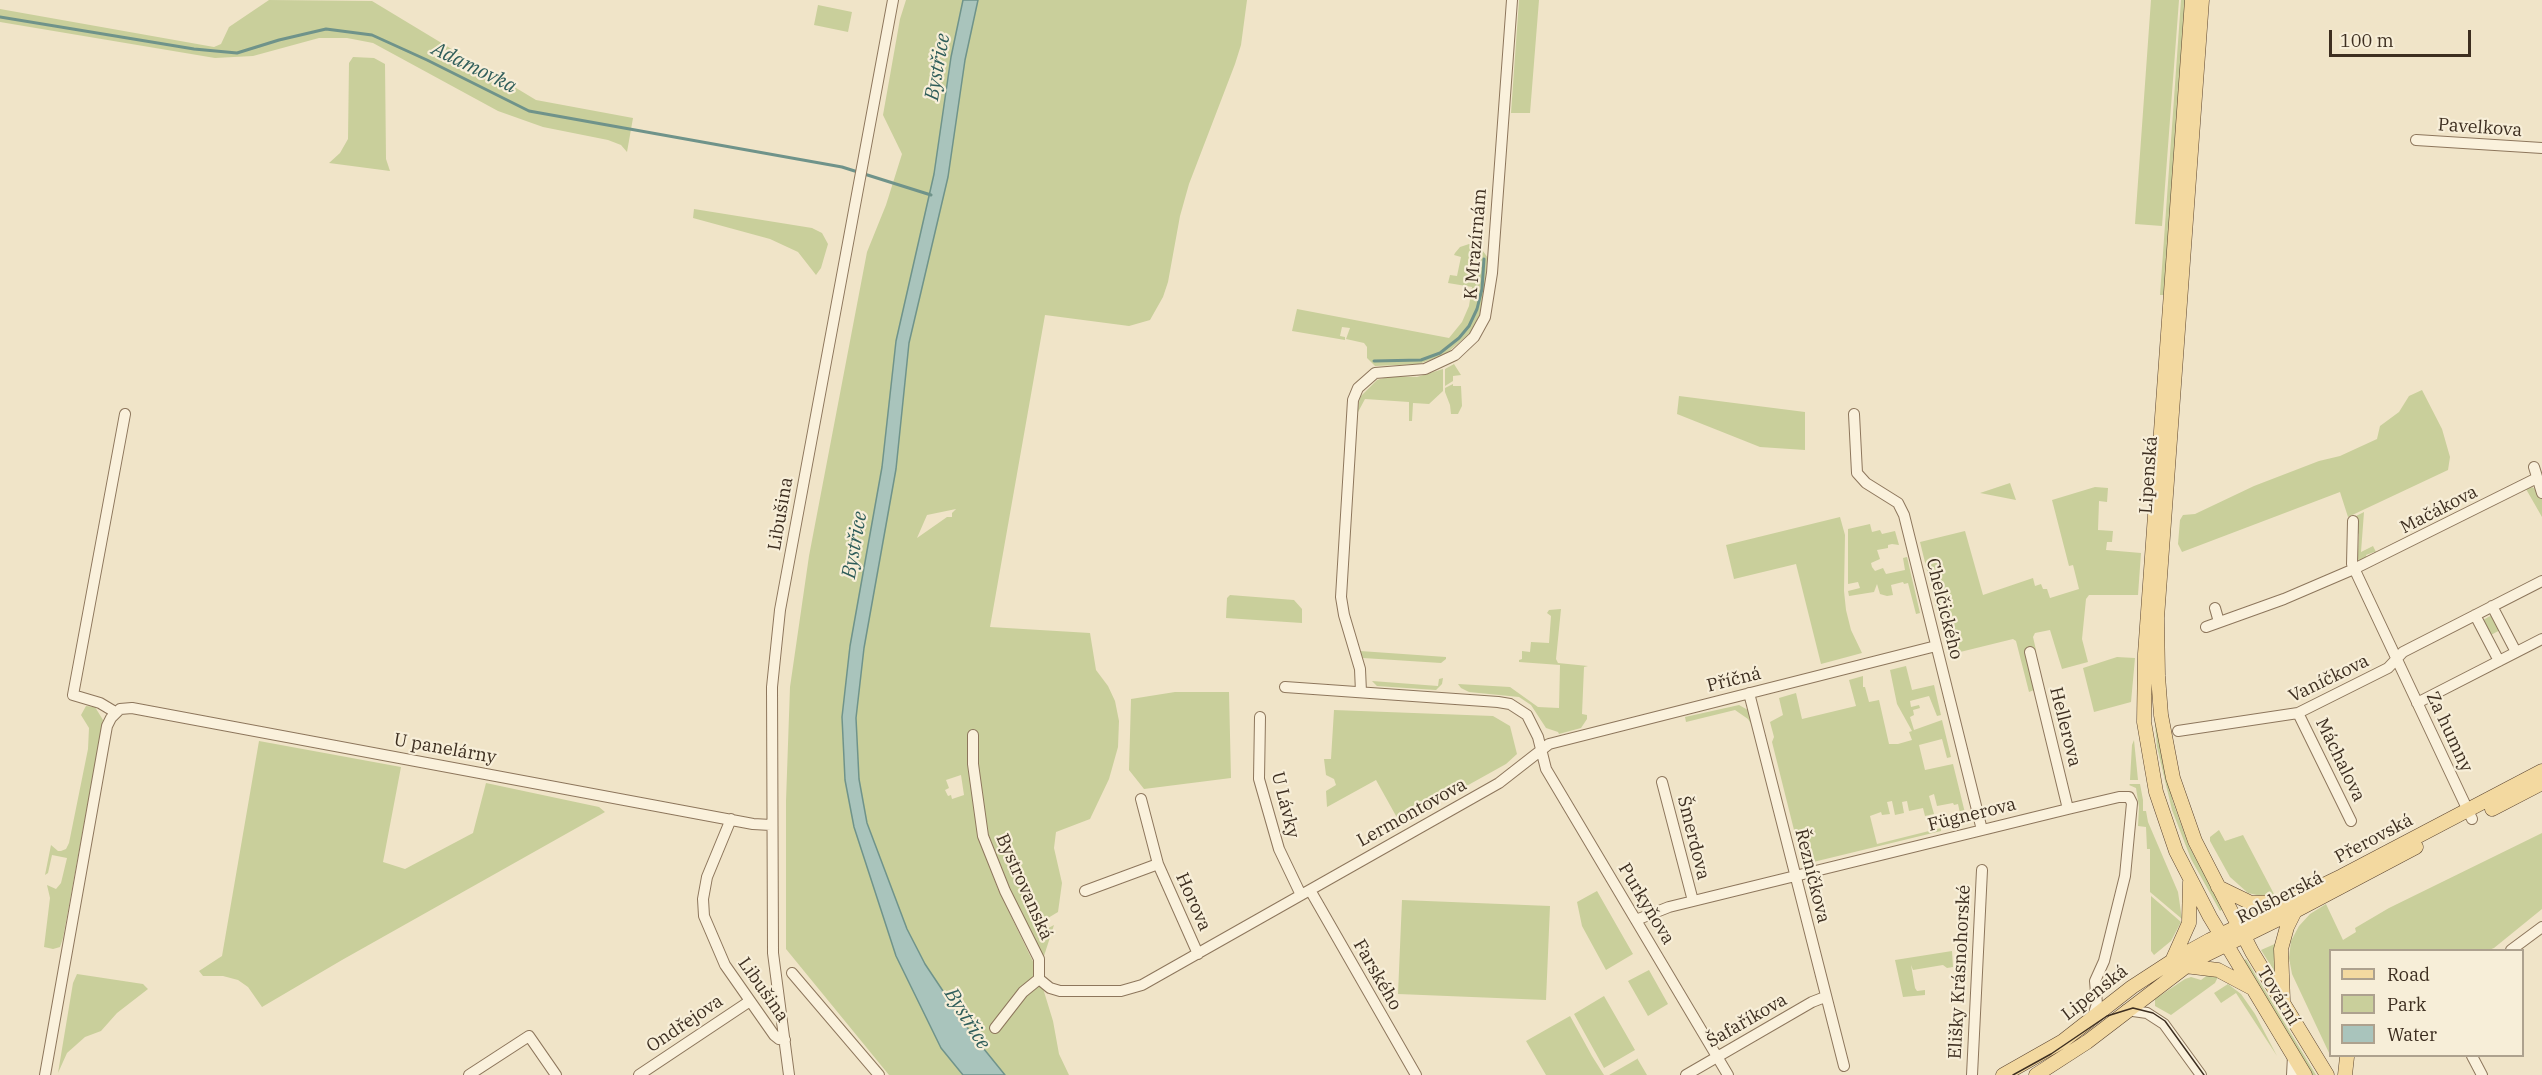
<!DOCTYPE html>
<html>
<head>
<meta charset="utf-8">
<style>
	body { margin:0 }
	#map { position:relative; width:2542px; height:1075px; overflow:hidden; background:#f0e4c8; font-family:"IBM Plex Serif",serif }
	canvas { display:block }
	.legend { position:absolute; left:2329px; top:949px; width:195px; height:108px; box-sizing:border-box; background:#f7eed8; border:2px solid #ada18e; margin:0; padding:8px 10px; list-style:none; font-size:18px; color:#3d2e20 }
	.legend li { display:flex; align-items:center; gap:12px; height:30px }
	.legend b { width:30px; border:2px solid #ada18e }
	.scale { position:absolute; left:2329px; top:30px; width:142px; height:27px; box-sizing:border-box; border:3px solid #3d2e20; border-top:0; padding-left:8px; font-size:18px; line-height:21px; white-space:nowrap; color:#3d2e20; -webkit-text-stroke:4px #f7eed8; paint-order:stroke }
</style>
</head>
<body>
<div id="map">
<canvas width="2542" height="1075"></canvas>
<ul class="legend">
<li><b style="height:8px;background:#f3d9a0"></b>Road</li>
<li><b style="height:16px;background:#c9cf9b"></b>Park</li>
<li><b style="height:16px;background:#a9c4bc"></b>Water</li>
</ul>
<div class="scale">100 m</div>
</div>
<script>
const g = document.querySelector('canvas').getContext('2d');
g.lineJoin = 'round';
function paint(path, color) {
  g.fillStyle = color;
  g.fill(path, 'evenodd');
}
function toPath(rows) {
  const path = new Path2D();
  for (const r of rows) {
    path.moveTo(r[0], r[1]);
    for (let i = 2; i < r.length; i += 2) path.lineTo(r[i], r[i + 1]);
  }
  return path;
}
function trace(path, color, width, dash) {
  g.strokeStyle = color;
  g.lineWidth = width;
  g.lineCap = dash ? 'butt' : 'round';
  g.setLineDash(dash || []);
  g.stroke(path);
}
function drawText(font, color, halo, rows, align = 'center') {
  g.font = font + ' "IBM Plex Serif",serif';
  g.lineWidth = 4.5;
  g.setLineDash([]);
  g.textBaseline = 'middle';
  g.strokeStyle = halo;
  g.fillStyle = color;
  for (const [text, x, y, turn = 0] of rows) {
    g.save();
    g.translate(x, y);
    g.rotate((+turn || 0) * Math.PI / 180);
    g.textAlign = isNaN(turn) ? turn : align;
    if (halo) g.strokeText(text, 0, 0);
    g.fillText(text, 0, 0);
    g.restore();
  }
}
paint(toPath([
	[269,0,372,1,536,100,633,118,627,152,621,145,608,140,543,127,498,111,373,43,347,38,319,38,253,56,215,58,0,22,0,9,214,47,221,44,229,27],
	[906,0,963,0,951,57,934,174,896,341,882,467,850,646,842,717,845,780,854,827,896,956,941,1048,963,1075,889,1075,786,949,786,801,790,687,809,556,867,252,886,205,902,154,883,115,900,19],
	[978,0,1247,0,1241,45,1235,64,1189,184,1180,216,1168,282,1163,297,1150,320,1129,326,1045,315,990,627,1090,633,1096,670,1108,686,1115,701,1119,721,1118,747,1109,779,1090,819,1056,832,1054,848,1062,883,1058,912,1048,918,1042,916,1034,923,1039,933,1054,925,1043,959,1007,885,988,833,978,763,968,744,969,772,978,837,998,889,1038,972,1053,1021,1059,1054,1069,1075,1005,1075,971,1033,925,964,907,929,867,823,859,779,856,718,864,648,896,469,909,343,948,177,965,60],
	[956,509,952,513,952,517,947,517,917,538,927,515],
	[961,775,964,795,952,799,951,795,948,796,945,790,949,788,946,780],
	[1519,0,1539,0,1530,113,1511,113],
	[2151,0,2179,0,2162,226,2135,224],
	[2181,0,2186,0,2164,295,2160,295],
	[818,5,852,12,848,32,814,25],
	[353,57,374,58,385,64,386,159,390,171,329,163,340,153,348,139,349,63],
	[694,209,812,228,822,233,828,244,821,268,816,275,798,252,770,239,693,218],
	[1469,244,1480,247,1488,258,1485,298,1481,313,1470,333,1446,354,1419,364,1375,366,1367,358,1367,347,1364,343,1346,339,1350,328,1342,327,1340,336,1345,337,1345,340,1292,331,1297,309,1449,338,1462,322,1469,306,1472,287,1448,283,1450,275,1457,276,1461,257,1454,255,1455,253,1460,247],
	[1454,364,1461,375,1453,376,1453,381,1445,386,1445,369],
	[1443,369,1443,391,1429,404,1413,403,1412,421,1409,421,1409,402,1365,399,1357,414,1360,397,1377,380,1391,376,1417,377],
	[1453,384,1453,386,1461,386,1462,406,1458,414,1451,414,1450,405,1445,392,1445,388],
	[2422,390,2442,429,2450,457,2448,470,2348,517,2340,492,2182,552,2178,544,2180,520,2183,515,2195,514,2254,486,2319,461,2340,456,2377,439,2380,426,2399,412,2409,396],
	[1679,396,1805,412,1805,450,1760,447,1677,414],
	[2010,483,2016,500,1980,493],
	[2095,487,2108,488,2107,502,2099,501,2098,530,2113,531,2112,542,2107,542,2106,550,2141,553,2138,595,2089,595,2086,599,2082,639,2088,662,2062,669,2050,630,2035,633,2033,637,2036,650,2028,653,2034,690,2029,692,2016,641,2013,639,1952,654,1942,610,1937,611,1920,542,1965,531,1983,595,2033,578,2035,586,2041,584,2043,589,2047,589,2050,598,2079,589,2073,565,2069,566,2052,500],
	[2532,487,2542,493,2542,517,2526,489],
	[2364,512,2361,552,2373,546,2377,554,2374,552,2366,555,2367,559,2359,561,2355,554,2358,552,2359,534,2356,532,2354,517],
	[1840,517,1845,535,1844,591,1846,610,1851,630,1862,653,1821,664,1796,564,1734,579,1726,545],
	[1870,524,1872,532,1880,530,1882,534,1895,531,1899,545,1892,544,1888,545,1888,548,1877,550,1880,559,1871,563,1872,567,1875,571,1883,568,1886,574,1905,570,1903,558,1907,557,1920,613,1916,614,1908,583,1904,584,1903,582,1891,585,1893,595,1887,596,1880,594,1877,584,1874,592,1849,596,1848,591,1860,588,1858,582,1848,584,1848,529],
	[1230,595,1294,600,1302,609,1302,623,1226,618,1227,598],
	[1561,609,1556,659,1558,663,1588,666,1584,667,1582,714,1587,715,1587,719,1581,728,1559,734,1558,732,1546,728,1531,705,1519,697,1469,692,1461,688,1458,684,1510,687,1538,707,1559,708,1560,665,1519,662,1519,660,1522,659,1522,651,1530,652,1531,642,1549,643,1551,616,1547,613,1549,610],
	[2494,614,2502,629,2489,636,2481,621],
	[1360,651,1446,657,1446,659,1441,663,1363,658],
	[2117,657,2135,658,2131,702,2094,712,2083,668],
	[1906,666,1912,690,1934,685,1941,715,1937,716,1929,696,1910,701,1911,707,1919,705,1920,708,1913,710,1914,715,1910,717,1914,730,1942,720,1951,757,1947,758,1942,739,1919,745,1925,770,1953,764,1967,821,1950,826,1949,821,1961,818,1958,804,1954,805,1953,803,1937,806,1934,794,1929,796,1934,814,1925,816,1923,808,1909,811,1907,801,1902,802,1904,813,1895,815,1892,801,1887,802,1890,814,1882,815,1881,812,1870,816,1877,844,1941,828,1941,831,1805,864,1802,862,1772,742,1774,737,1770,722,1783,715,1779,698,1796,693,1802,719,1856,706,1849,680,1863,676,1863,687,1865,687,1869,702,1879,700,1889,744,1898,744,1912,740,1909,732,1912,731,1897,704,1890,670],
	[1443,678,1442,684,1436,690,1377,686,1372,681,1438,686,1439,679],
	[2152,689,2154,689,2163,757,2173,802,2189,846,2223,909,2220,911,2191,859,2172,810,2157,747],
	[1175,692,1229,692,1231,778,1144,789,1129,770,1131,699],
	[1739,705,1748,710,1751,724,1748,719,1735,710,1686,722,1685,717],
	[86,706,95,707,103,720,63,938,60,947,53,949,44,947,50,898,47,885,56,889,61,883,67,858,52,855,48,873,45,875,51,845,58,851,61,851,66,849,69,843,88,749,89,728,81,715],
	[1334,710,1493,716,1510,726,1517,754,1506,764,1400,823,1376,780,1327,807,1326,791,1336,785,1334,779,1326,775,1324,759,1331,759],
	[2134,740,2138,780,2130,780,2132,745],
	[259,741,401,767,383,862,405,869,473,833,486,783,599,807,605,812,342,960,262,1007,248,987,238,980,223,976,203,976,199,971,222,956],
	[2130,784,2140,784,2143,800,2143,811,2146,811,2148,822,2178,892,2182,919,2150,892,2150,849,2147,849,2146,827,2138,826,2139,807,2136,788,2129,785],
	[2219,830,2225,841,2243,835,2274,894,2261,896,2248,893,2230,877,2210,841,2210,837],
	[2542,833,2542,909,2494,948,2489,950,2330,950,2330,1055,2292,974,2289,958,2291,941,2299,926,2310,914,2326,904,2343,940,2356,932,2355,928,2389,908],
	[1597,891,1633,954,1606,970,1582,926,1577,902],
	[2151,896,2181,922,2171,941,2154,955,2151,951],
	[1402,900,1550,906,1546,1000,1398,994],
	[2277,943,2278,977,2261,950],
	[1952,951,1953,967,1947,968,1943,965,1913,970,1911,965,1915,988,1917,991,1925,990,1925,995,1903,997,1895,960],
	[2246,959,2316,1075,2312,1075,2243,961],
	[1649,970,1668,1004,1648,1016,1628,981],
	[77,974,143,984,148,989,117,1013,101,1031,85,1037,67,1053,58,1073,73,983],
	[2209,974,2219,975,2215,983,2171,1015,2155,1006,2155,999,2185,979,2191,977,2201,980],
	[2228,984,2241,994,2255,1014,2277,1056,2236,993,2221,1003,2214,993],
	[1604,996,1635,1050,1604,1068,1574,1014],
	[1570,1016,1592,1056,1604,1075,1546,1075,1526,1041],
	[1637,1058,1647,1075,1609,1075,1637,1059]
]), '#c9cf9b');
const water = toPath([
	[963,0,978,0,965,60,948,177,909,343,896,469,864,648,856,718,859,779,867,823,907,929,925,964,971,1033,1005,1075,963,1075,941,1048,896,956,854,827,845,780,842,717,850,646,882,467,896,341,934,174,951,57,963,0]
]);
paint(water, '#a9c4bc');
trace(water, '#6f938a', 1.5);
trace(toPath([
	[0,17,194,49,237,53,279,40,326,29,372,35,427,60,529,111,842,167,931,195],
	[1374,361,1421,360,1440,353,1459,338,1469,326,1477,309,1482,289,1484,259]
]), '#6f938a', 3);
const minor = toPath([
	[2416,140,2542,148],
	[1854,414,1857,473,1866,483,1898,503,1904,515,1982,830],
	[2534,467,2542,493],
	[2353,521,2352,564,2472,819],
	[2492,606,2516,652],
	[2215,608,2219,622],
	[2475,615,2499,661],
	[2206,627,2284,599,2354,569,2537,478],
	[2030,652,2068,809],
	[1285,687,1498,702,1510,704,1527,715,1538,737,1546,769,1728,1075],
	[1361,692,1360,669,1344,615,1341,597,1353,400,1358,388,1375,373,1425,369,1455,355,1474,337,1485,317,1492,273,1512,0],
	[1749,693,1844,1066],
	[2417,703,2542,639],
	[115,712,100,703,73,695,125,414],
	[2298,713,2351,821],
	[1260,717,1259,779,1279,849,1301,895],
	[2178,731,2298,713,2388,668,2403,652,2542,581],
	[973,735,973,764,983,836,1005,891,1039,959,1039,979],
	[1662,782,1693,901],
	[1141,799,1158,864,1198,954],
	[731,819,707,877,703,899,704,916,725,965,774,1035,779,1039,785,1040],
	[1310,890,1416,1075],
	[1085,891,1158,864],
	[1636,920,1669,907,2068,809,2119,797,2129,797,2132,803,2125,876,2104,961,2095,981,2097,1004,2092,1019],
	[2511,950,2542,927],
	[792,973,879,1075],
	[1039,979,1050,988,1060,991,1121,991,1142,985,1499,783,1549,744,1936,646],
	[2126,1010,2147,1013,2164,1024,2201,1075],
	[995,1028,1023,992,1039,979],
	[2472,1056,2482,1075],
	[45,1075,107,726,111,718,120,709,132,708,753,824,771,825],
	[469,1075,529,1036,556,1075],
	[639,1075,750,1001],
	[789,1075,773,953,772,687,780,610,893,0],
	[1686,1075,1812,1002,1825,997],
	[1972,1075,1982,870],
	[2292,1075,2293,1056]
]);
const major = toPath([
	[2192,0,2145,654,2144,722,2156,792,2176,851,2210,917,2305,1075],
	[2202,0,2157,618,2158,676,2161,715,2173,778,2195,841,2252,952,2327,1075],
	[2492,809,2542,783],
	[2218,887,2251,903,2280,902],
	[2172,961,2189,923,2190,882],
	[2185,966,2218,970,2250,987],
	[2283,1001,2281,949,2287,927,2295,911],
	[2003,1075,2063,1041,2132,987,2172,961,2210,940,2342,876,2542,771],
	[2036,1075,2087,1042,2193,961,2295,911,2416,847],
	[2345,1075,2347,1057]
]);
trace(minor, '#8d765c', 12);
trace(major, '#5b4430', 15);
trace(minor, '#faf1dc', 10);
trace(major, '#f3d9a0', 14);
trace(toPath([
	[2013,1075,2051,1054,2107,1016,2133,1008,2153,1013,2165,1021,2204,1075]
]), '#3d2e20', 1.5);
drawText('18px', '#3d2e20', '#f7eed8', [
	["Pavelkova",2480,128,4],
	["K Mrazírnám",1476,244,-85],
	["Lipenská",2149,475,-86],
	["Mačákova",2439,510,-27],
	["Libušina",781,514,-80],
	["Chelčického",1944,609,76],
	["Vaníčkova",2329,679,-26],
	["Příčná",1734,680,-14],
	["Hellerova",2065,727,76],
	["Za humny",2449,732,65],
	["U panelárny",445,749,10],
	["Máchalova",2340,760,64],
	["U Lávky",1285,805,76],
	["Lermontovova",1412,813,-29],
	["Fügnerova",1972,815,-14],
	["Šmerdova",1693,838,76],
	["Přerovská",2374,839,-28],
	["Řezníčkova",1812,876,76],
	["Bystrovanská",1024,887,66],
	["Rolsberská",2280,898,-27],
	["Horova",1193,902,66],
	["Purkyňova",1646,904,59],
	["Elišky Krásnohorské",1960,972,-87],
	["Farského",1377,975,60],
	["Libušina",763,990,55],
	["Lipenská",2095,993,-38],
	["Tovární",2278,996,59],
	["Šafaříkova",1747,1021,-30],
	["Ondřejova",685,1024,-34]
]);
drawText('italic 20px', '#2f5d5a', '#f7eed8', [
	["Bystřice",938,67,-80],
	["Adamovka",474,68,26],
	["Bystřice",855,545,-80],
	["Bystřice",967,1019,58]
]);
</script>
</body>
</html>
